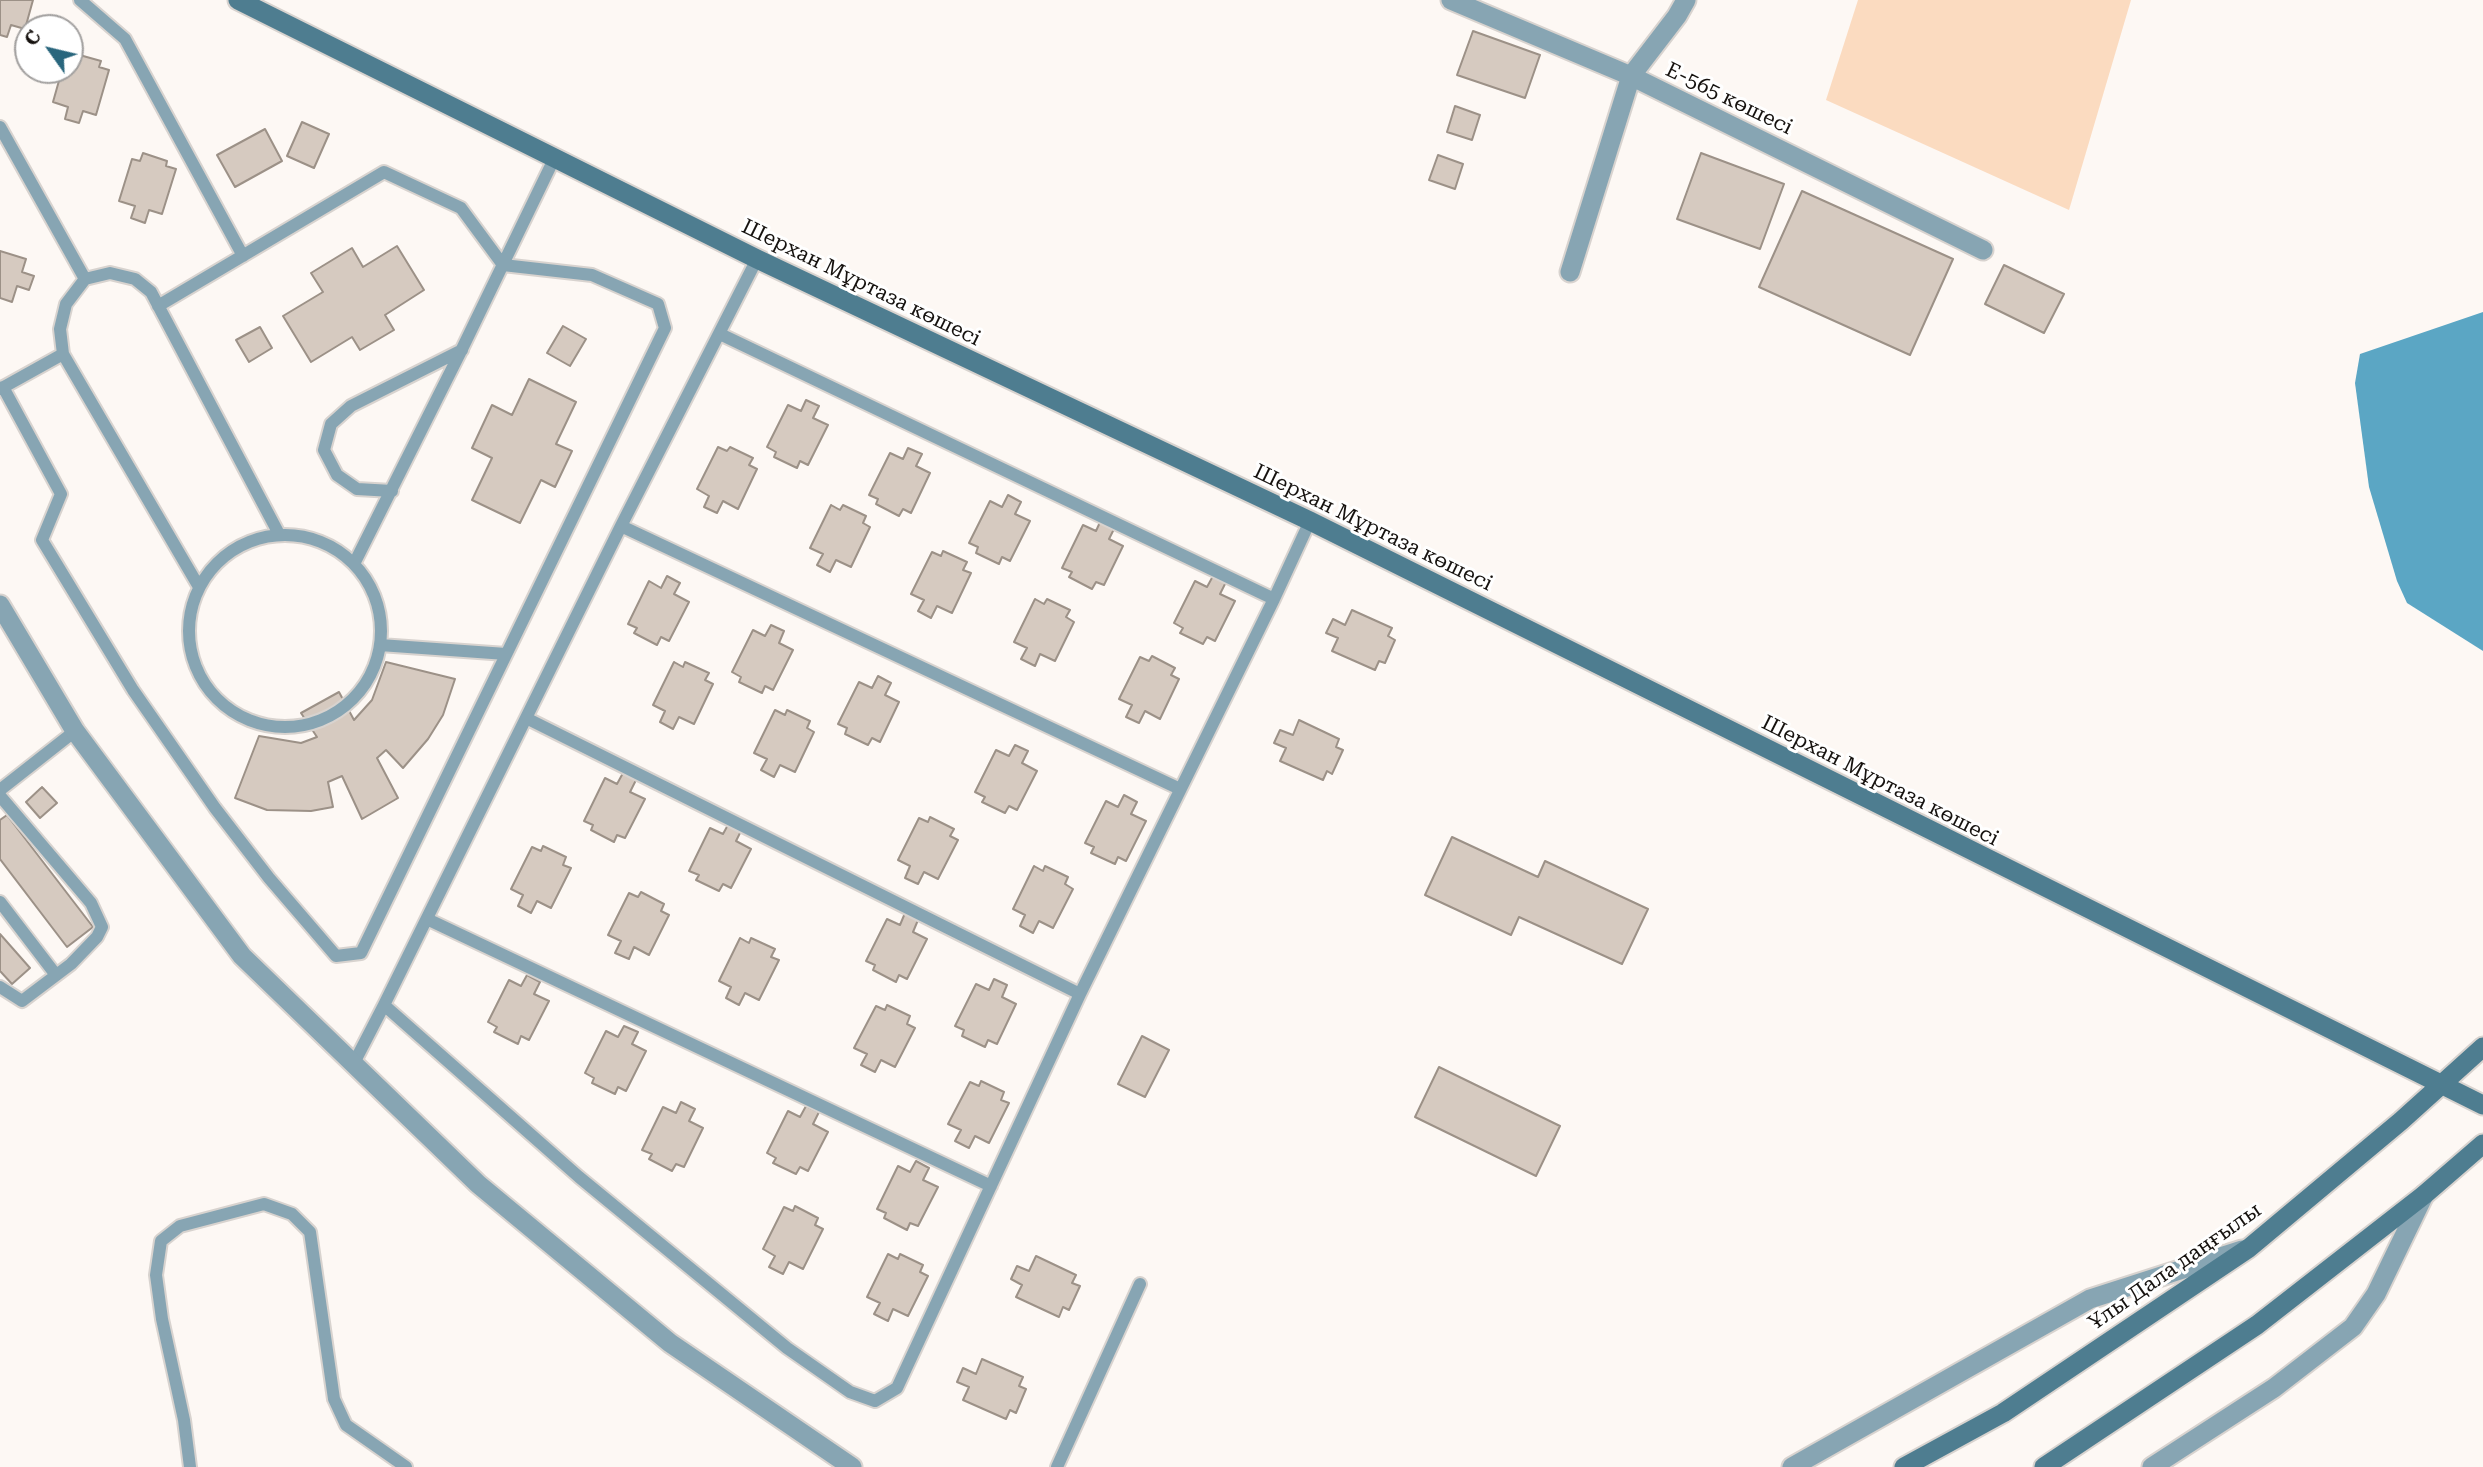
<!DOCTYPE html>
<html>
<head>
<meta charset="utf-8">
<style>
	body { margin:0 }
	#map { position:relative; width:2483px; height:1467px; overflow:hidden; background:#fdf8f4; font-family:"Roboto Serif",serif }
	canvas { display:block }
	.north { position:absolute; left:14px; top:14px; width:70px; height:70px; box-sizing:border-box; background:#fff; border:2px solid #a2a09f; border-radius:50%; rotate:304deg; font-size:19px; font-weight:700; line-height:28px; text-align:center; color:#16120f }
	.north::after { content:''; display:block; margin:auto; width:24px; height:32px; background:#29667d; clip-path:polygon(50% 0,100% 100%,50% 72%,0 100%) }
</style>
</head>
<body>
<div id="map">
<canvas width="2483" height="1467"></canvas>
<div class="north">С</div>
</div>
<script>
const g = document.querySelector('canvas').getContext('2d');
g.lineJoin = 'round';
function paint(path, color) {
  g.fillStyle = color;
  g.fill(path, 'evenodd');
}
function toPath(rows) {
  const path = new Path2D();
  for (const r of rows) {
    if (r.length === 3) {
      path.moveTo(r[0] + r[2], r[1]);
      path.arc(r[0], r[1], r[2], 0, 2 * Math.PI);
      continue;
    }
    path.moveTo(r[0], r[1]);
    for (let i = 2; i < r.length; i += 2) path.lineTo(r[i], r[i + 1]);
  }
  return path;
}
function trace(path, color, width, dash) {
  g.strokeStyle = color;
  g.lineWidth = width;
  g.lineCap = dash ? 'butt' : 'round';
  g.setLineDash(dash || []);
  g.stroke(path);
}
function drawText(font, color, halo, rows, align = 'center') {
  g.font = font + ' "Roboto Serif",serif';
  g.lineWidth = 6;
  g.setLineDash([]);
  g.textBaseline = 'middle';
  g.strokeStyle = halo;
  g.fillStyle = color;
  for (const [text, x, y, turn = 0] of rows) {
    g.save();
    g.translate(x, y);
    g.rotate((+turn || 0) * Math.PI / 180);
    g.textAlign = isNaN(turn) ? turn : align;
    if (halo) g.strokeText(text, 0, 0);
    g.fillText(text, 0, 0);
    g.restore();
  }
}
paint(toPath([
	[1858,0,2131,0,2069,210,1826,100]
]), '#fbdbc0');
paint(toPath([
	[2483,312,2483,651,2407,603,2397,581,2369,487,2355,383,2360,354]
]), '#5ba6c4');
const building = toPath([
	[0,0,33,0,25,29,11,25,7,37,0,35,0,0],
	[1473,31,1540,55,1525,98,1457,75,1473,31],
	[76,54,101,61,99,67,109,70,96,115,83,111,79,123,65,119,68,107,53,102,62,70,70,70,70,61,74,62,76,54],
	[1455,106,1480,115,1472,140,1447,132,1455,106],
	[302,122,329,134,314,168,287,156,302,122],
	[265,129,282,161,235,187,217,155,265,129],
	[143,153,167,161,166,166,176,169,162,214,149,210,145,223,131,218,135,206,119,201,132,159,140,161,143,153],
	[1701,153,1784,184,1760,249,1677,219,1701,153],
	[1438,155,1463,164,1455,189,1429,180,1438,155],
	[1802,191,1953,259,1910,355,1759,287,1802,191],
	[397,246,424,290,385,315,394,330,360,350,352,337,311,362,283,316,323,292,311,273,352,248,363,267,397,246],
	[0,251,26,259,22,272,34,276,29,290,17,286,12,302,0,298,0,251],
	[2004,265,2064,294,2044,333,1985,304,2004,265],
	[563,326,586,339,570,366,547,353,563,326],
	[260,327,272,348,249,362,236,340,260,327],
	[529,379,576,402,556,444,572,451,555,487,541,480,520,523,472,500,492,458,472,448,492,405,512,415,529,379],
	[806,400,819,406,813,418,828,425,808,465,800,461,797,468,774,457,776,452,767,447,788,405,801,411,806,400],
	[718,447,727,451,730,447,753,458,749,465,757,469,738,509,723,501,717,513,704,507,709,496,697,489,718,447],
	[908,448,922,454,916,466,930,473,911,513,903,509,899,516,876,504,878,499,869,495,890,453,903,459,908,448],
	[1008,495,1021,502,1015,514,1030,521,1010,561,1002,557,999,564,976,553,978,547,969,543,990,501,1002,507,1008,495],
	[831,505,840,510,843,505,866,516,863,523,870,527,851,567,836,560,830,572,817,565,823,554,810,548,831,505],
	[1101,520,1115,527,1109,539,1123,546,1104,585,1096,582,1092,589,1069,577,1072,572,1062,568,1083,525,1096,531,1101,520],
	[943,551,967,562,963,570,971,573,952,613,937,606,931,618,918,611,924,600,911,594,932,552,941,556,943,551],
	[667,576,680,583,674,594,689,602,669,641,661,637,657,645,634,633,637,628,628,624,649,581,661,588,667,576],
	[1213,576,1226,582,1220,594,1235,601,1215,641,1207,637,1203,644,1180,633,1183,628,1174,623,1195,581,1207,587,1213,576],
	[1035,599,1044,604,1047,599,1070,610,1066,617,1074,622,1055,661,1040,654,1035,666,1021,659,1027,648,1014,642,1035,599],
	[1352,610,1392,628,1388,636,1395,640,1385,663,1379,661,1375,670,1332,651,1338,638,1326,633,1333,619,1345,625,1352,610],
	[771,625,784,631,779,643,793,650,773,690,765,686,762,693,739,682,741,677,732,672,753,630,765,636,771,625],
	[1152,656,1175,668,1171,675,1179,679,1160,719,1145,711,1139,723,1126,717,1132,705,1119,699,1140,657,1149,661,1152,656],
	[386,662,455,679,443,715,428,739,403,768,386,750,377,758,398,798,362,819,342,776,328,782,333,807,311,811,267,810,235,798,259,736,301,743,317,737,301,713,339,692,354,720,372,700,386,662],
	[674,662,683,667,685,662,709,673,705,680,713,684,694,724,679,717,673,729,660,722,665,711,653,705,674,662],
	[878,676,891,683,885,695,899,702,880,742,872,738,868,745,845,734,847,728,838,724,859,682,872,688,878,676],
	[775,710,785,715,787,710,810,721,807,728,814,732,795,772,780,765,774,777,761,770,767,759,754,753,775,710],
	[1299,720,1339,739,1336,747,1343,750,1332,774,1327,771,1323,780,1280,761,1286,748,1274,743,1280,730,1293,735,1299,720],
	[1015,745,1028,751,1022,763,1037,771,1017,810,1009,806,1005,813,982,802,985,797,975,792,996,750,1009,756,1015,745],
	[623,773,636,780,630,792,645,799,625,838,617,835,614,842,591,830,593,825,584,821,605,778,617,784,623,773],
	[42,787,57,803,40,818,26,802,42,787],
	[1124,795,1137,802,1131,814,1146,821,1126,861,1118,857,1115,864,1091,853,1094,847,1085,843,1106,801,1118,807,1124,795],
	[7,815,93,927,67,947,0,859,0,820,7,815],
	[930,817,954,829,950,836,958,840,938,879,924,872,918,884,905,878,910,866,898,860,919,818,928,822,930,817],
	[729,823,742,829,736,841,751,849,731,888,723,884,719,891,696,880,699,875,689,871,710,828,723,834,729,823],
	[1452,837,1538,877,1545,861,1648,909,1622,964,1519,917,1511,935,1425,895,1452,837],
	[543,846,566,857,563,865,571,868,551,908,537,901,531,913,518,906,523,895,511,889,532,847,541,851,543,846],
	[1034,866,1043,871,1045,866,1068,877,1065,884,1073,889,1053,928,1039,921,1033,933,1020,926,1025,915,1013,909,1034,866],
	[641,892,664,904,661,911,669,915,649,955,634,947,629,959,615,953,621,941,608,935,629,893,638,897,641,892],
	[905,913,918,920,913,932,927,939,907,979,899,975,896,982,873,970,875,965,866,961,887,919,900,925,905,913],
	[0,934,30,968,12,984,0,971,0,934],
	[740,938,749,943,751,938,775,949,771,957,779,960,759,1000,745,993,739,1005,726,998,731,987,719,981,740,938],
	[527,975,540,982,534,994,549,1001,529,1040,521,1036,518,1044,494,1032,497,1027,488,1022,509,980,521,986,527,975],
	[994,979,1007,985,1002,997,1016,1004,997,1044,988,1040,985,1047,962,1036,964,1030,955,1026,976,984,989,990,994,979],
	[887,1005,910,1016,907,1024,915,1028,895,1067,881,1060,875,1072,861,1065,867,1054,854,1048,876,1006,885,1010,887,1005],
	[624,1026,638,1032,632,1044,646,1051,626,1091,618,1087,615,1094,592,1083,594,1078,585,1073,606,1031,618,1037,624,1026],
	[1142,1036,1169,1050,1145,1097,1118,1084,1142,1036],
	[1439,1067,1560,1126,1536,1176,1415,1117,1439,1067],
	[981,1081,1004,1092,1001,1100,1009,1103,989,1143,975,1136,969,1148,955,1141,961,1130,948,1124,970,1082,979,1086,981,1081],
	[681,1102,695,1109,689,1121,703,1128,684,1167,676,1164,672,1171,649,1159,652,1154,642,1150,663,1107,676,1113,681,1102],
	[806,1106,819,1112,813,1124,828,1132,808,1171,800,1167,796,1174,773,1163,776,1158,767,1153,788,1111,800,1117,806,1106],
	[916,1161,929,1168,923,1180,938,1187,918,1226,910,1223,907,1230,884,1218,886,1213,877,1209,898,1166,910,1172,916,1161],
	[795,1206,818,1218,815,1225,823,1229,803,1269,789,1262,783,1274,769,1267,775,1256,763,1249,784,1207,793,1211,795,1206],
	[888,1254,898,1259,900,1254,923,1265,920,1272,928,1276,908,1316,893,1309,888,1321,874,1314,880,1303,867,1297,888,1254],
	[1036,1256,1076,1275,1072,1283,1080,1286,1069,1310,1063,1307,1059,1317,1016,1297,1022,1285,1011,1279,1017,1266,1029,1271,1036,1256],
	[982,1359,1023,1377,1019,1386,1026,1389,1016,1413,1010,1410,1006,1419,963,1400,969,1387,957,1382,963,1368,976,1374,982,1359]
]);
paint(building, '#d6cac0');
trace(building, '#9c9187', 2);
const service = toPath([
	[80,0,125,39,243,256],
	[0,127,85,279],
	[720,334,1274,599,1080,994,897,1388,875,1401,850,1392,787,1348,579,1177,384,1005,621,526,757,259],
	[3,387,61,494,42,540,133,690,215,808,269,878,336,956,361,953,665,328,658,304,592,275,503,265,461,208,384,172,158,306],
	[0,389,63,354],
	[392,491,357,489,337,475,324,450,331,424,351,406,462,350],
	[621,526,1180,789],
	[285,631,96],
	[355,562,462,349,555,157],
	[199,587,63,354,60,329,66,304,85,279,110,273,135,279,151,292,279,534],
	[1274,599,1310,521],
	[380,645,506,654],
	[526,718,1080,994],
	[0,790,75,731],
	[0,796,91,903,102,927,97,937,71,964,22,1001,0,987],
	[0,902,56,975],
	[427,919,991,1186],
	[354,1063,384,1005],
	[190,1467,184,1420,162,1319,156,1275,161,1241,180,1226,264,1204,292,1214,310,1232,334,1399,346,1425,406,1467],
	[1057,1467,1140,1284]
]);
const minor = toPath([
	[1451,0,1631,76,1983,250],
	[1570,272,1631,76,1677,16,1686,0],
	[0,605,75,731,242,956,478,1184,670,1343,852,1467],
	[1792,1467,2090,1299,2242,1250],
	[2152,1467,2274,1388,2353,1327,2376,1294,2424,1195]
]);
const secondary = toPath([
	[238,0,757,259,1310,521,2483,1105],
	[1904,1467,2003,1413,2249,1248,2401,1121,2483,1047],
	[2044,1467,2257,1325,2424,1195,2483,1144]
]);
trace(service, '#d8d3cf', 16);
trace(minor, '#d8d3cf', 23);
trace(secondary, '#d8d3cf', 23);
trace(service, '#87a5b3', 12);
trace(minor, '#87a5b3', 19);
trace(secondary, '#4e7d90', 19);
drawText('21px', '#16120f', '#fff', [
	["Е-565 көшесі",1729,99,26],
	["Шерхан Мұртаза көшесі",861,283,26],
	["Шерхан Мұртаза көшесі",1373,528,26],
	["Шерхан Мұртаза көшесі",1880,781,27],
	["Ұлы Дала даңғылы",2175,1267,-35]
]);
</script>
</body>
</html>
